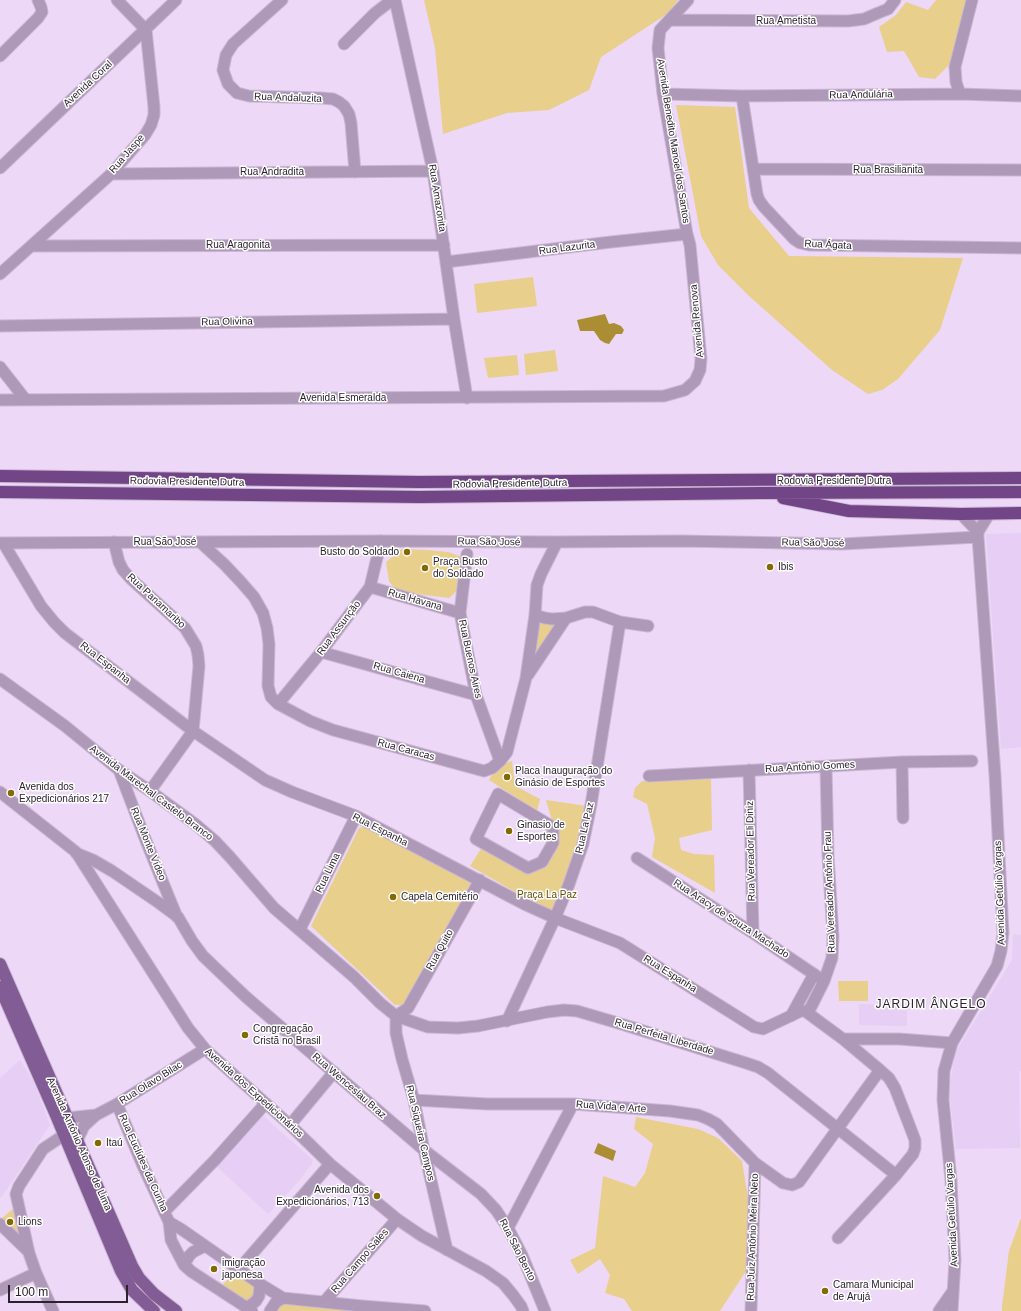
<!DOCTYPE html>
<html>
<head>
<meta charset="utf-8">
<style>
	body { margin:0 }
	#map { position:relative; width:1021px; height:1311px; overflow:hidden; background:#edd8f7; font-family:Arial,sans-serif }
	canvas { display:block }
	.scale { position:absolute; left:8px; top:1285px; width:120px; height:18px; box-sizing:border-box; border:2px solid #2a222e; border-top:0; padding-left:5px; font-size:12px; line-height:14px; white-space:nowrap; color:#2a222e; -webkit-text-stroke:3px #fff; paint-order:stroke }
</style>
</head>
<body>
<div id="map">
<canvas width="1021" height="1311"></canvas>
<div class="scale">100 m</div>
</div>
<script>
const g = document.querySelector('canvas').getContext('2d');
g.lineJoin = 'round';
function paint(path, color) {
  g.fillStyle = color;
  g.fill(path, 'evenodd');
}
function toPath(rows) {
  const path = new Path2D();
  for (const r of rows) {
    path.moveTo(r[0], r[1]);
    for (let i = 2; i < r.length; i += 2) path.lineTo(r[i], r[i + 1]);
  }
  return path;
}
function trace(path, color, width, dash) {
  g.strokeStyle = color;
  g.lineWidth = width;
  g.lineCap = dash ? 'butt' : 'round';
  g.setLineDash(dash || []);
  g.stroke(path);
}
function drawText(font, color, halo, rows, align = 'center') {
  g.font = font + ' Arial,sans-serif';
  g.lineWidth = 3;
  g.setLineDash([]);
  g.textBaseline = 'middle';
  g.strokeStyle = halo;
  g.fillStyle = color;
  for (const [text, x, y, turn = 0] of rows) {
    g.save();
    g.translate(x, y);
    g.rotate((+turn || 0) * Math.PI / 180);
    g.textAlign = isNaN(turn) ? turn : align;
    if (halo) g.strokeText(text, 0, 0);
    g.fillText(text, 0, 0);
    g.restore();
  }
}
paint(toPath([
	[1021,533,1021,747,1001,749,986,534],
	[1013,934,1021,935,1021,1071,1019,1071,1020,1148,956,1149,949,1090,955,1053,1012,960],
	[859,1004,907,1005,907,1026,859,1025],
	[20,1060,34,1082,50,1125,3,1195,0,1198,0,1078],
	[263,1116,313,1160,311,1165,298,1182,268,1214,217,1167]
]), '#e7cef4');
paint(toPath([
	[424,0,678,0,670,12,601,57,589,90,549,110,507,113,443,134,435,48],
	[936,0,969,0,952,62,935,79,919,77,904,51,887,52,879,27,896,15,906,2,928,10],
	[676,105,735,107,749,208,789,256,963,258,940,330,898,379,882,390,868,394,832,370,748,295,718,265,701,236],
	[533,277,537,306,477,313,474,284],
	[555,350,558,371,526,375,524,354],
	[517,355,519,375,488,378,484,358],
	[402,549,428,550,448,552,462,557,459,589,449,598,410,593,394,588,389,581,386,562],
	[537,620,558,623,531,667],
	[512,761,515,786,540,799,537,811,489,780,492,774,504,764],
	[711,779,712,830,679,838,681,850,694,854,714,855,715,893,652,857,655,838,647,804,633,797,635,788,642,781],
	[546,800,587,806,581,846,558,916,538,907,519,894,470,866,484,844,526,869,559,846],
	[367,826,473,882,407,1003,401,1005,395,1005,311,926,359,828],
	[838,981,868,981,868,1001,839,1001],
	[636,1117,698,1129,718,1138,742,1161,748,1198,748,1268,720,1311,632,1311,624,1299,605,1293,610,1275,600,1259,578,1274,570,1260,595,1248,603,1176,635,1187,645,1173,653,1144,634,1129],
	[15,1207,23,1236,17,1237,1,1219],
	[1021,1218,1021,1311,1002,1311,1002,1306,1009,1251],
	[235,1271,255,1285,257,1293,248,1304,221,1287],
	[279,1303,362,1311,274,1311]
]), '#e8cf8b');
paint(toPath([
	[605,314,609,324,614,323,621,326,624,330,622,334,616,334,609,344,605,343,600,340,594,331,580,331,577,320],
	[598,1143,616,1151,613,1161,594,1153]
]), '#ab8e34');
const minor = toPath([
	[282,0,233,44,226,55,223,70,228,84,237,93,249,96,322,98,333,99,339,102,344,106,349,114,351,123,355,172],
	[395,0,433,171,454,319,467,398],
	[670,20,848,21,864,19,878,13,888,9,895,0],
	[344,44,375,13,392,0],
	[0,56,38,18,42,12,41,7,38,0],
	[663,94,742,96,960,94,1021,96],
	[960,94,956,82,955,67,972,0],
	[742,96,757,194,759,200,764,207,794,239,800,243,809,245,1021,248],
	[0,168,176,0],
	[754,169,1021,170],
	[111,174,433,171],
	[31,246,444,245],
	[446,262,611,242,687,234],
	[0,274,111,174,145,135,151,125,154,115,154,107,146,30,117,0],
	[0,326,454,319],
	[0,367,25,399],
	[0,400,664,396,685,390,695,381,700,370,701,359,690,245,687,234,663,94,658,48,660,30,688,0],
	[978,532,989,514],
	[114,542,119,562,123,570,131,579,185,628,196,646,198,655,199,666,193,731,150,791],
	[200,542,224,564,241,582,254,597,263,613,267,628,269,644,268,686,271,697,278,704,310,721,333,730,484,771,492,768,500,761,507,752,526,678,535,615,537,585,541,574,557,542],
	[0,543,381,541,557,542,682,541,842,544,978,537],
	[4,544,41,606,54,622,65,633,193,731,265,780,292,792,356,816,524,904,555,918,620,943,754,1027,763,1029,801,1011,805,1011,843,1039,880,1070,889,1078,895,1088,915,1140,915,1148,913,1154,896,1175,838,1238],
	[467,554,460,613,476,695,500,761],
	[370,587,460,613],
	[535,615,545,618,552,619,566,618],
	[321,652,476,695],
	[528,675,566,618,585,612,593,612,620,622,648,626],
	[0,679,65,726,119,770,150,791,195,824,215,841,230,857,274,908,354,977,380,1003,396,1016,428,1027,458,1028,478,1026,547,1012,564,1010,577,1011,618,1023,746,1063,758,1067,768,1073,896,1175],
	[278,704,321,652,370,587,381,541],
	[902,762,903,818],
	[119,770,146,841,177,917],
	[749,770,753,933],
	[649,776,902,762,972,761],
	[0,792,76,852,188,1028,205,1049,290,1125,330,1164,397,1219,422,1236,486,1271,503,1283,513,1295,521,1306,523,1311],
	[498,794,553,827,553,843,542,862,528,868,476,839,498,794],
	[76,853,93,860,112,871,159,903,178,917,192,941,203,956,246,997,424,1150,481,1194,496,1210,508,1228,522,1255,545,1311],
	[637,858,753,933,824,981],
	[300,929,356,816],
	[808,1013,824,981,832,958,833,936,828,855,826,767],
	[396,1016,396,1033,402,1059,414,1100,424,1150,447,1250],
	[396,1016,408,1008,480,880],
	[791,1016,814,974],
	[507,1021,555,918,568,887,583,844,591,805,620,622],
	[843,1039,899,1039,952,1043],
	[414,1100,487,1104,573,1104,670,1111,698,1115,708,1119,717,1124,755,1163,783,1183,792,1185,799,1182,880,1070],
	[117,1104,143,1166,169,1222,171,1240,184,1265,192,1272,252,1311],
	[67,1118,96,1115],
	[290,1125,334,1072],
	[77,1141,84,1126,96,1115,117,1104,205,1049],
	[164,1212,215,1160,265,1104],
	[169,1222,181,1229,260,1284,283,1298,362,1306,425,1311],
	[0,1224,29,1252],
	[508,1228,573,1104],
	[184,1265,189,1256,193,1252,205,1246],
	[239,1269,330,1164],
	[0,1290,36,1273],
	[324,1302,397,1219],
	[247,1308,256,1301,259,1296,260,1284],
	[53,1311,36,1273,29,1253,16,1194,19,1186,43,1149,64,1135],
	[270,1311,276,1302,283,1298],
	[751,1311,755,1163],
	[939,1311,953,1291],
	[952,1311,955,1260,951,1180,943,1100,944,1071,952,1043,997,966,1001,951,1003,933,995,775,978,537,978,532,961,514]
]);
const major = toPath([
	[0,964,132,1266,139,1278,154,1294,176,1311],
	[0,987,56,1115,121,1271,132,1290,154,1311]
]);
const highway = toPath([
	[0,476,419,482,1021,478],
	[0,492,420,497,760,493,1021,492],
	[783,498,849,511,961,514,1021,513]
]);
trace(minor, '#cab7d3', 13);
trace(major, '#cab7d3', 14);
trace(highway, '#cab7d3', 14);
trace(minor, '#ae99b8', 11);
trace(major, '#825c94', 12);
trace(highway, '#714586', 12);
for (const [x, y, r, color] of [
	[407,552,4,"#856904"],
	[770,567,4,"#856904"],
	[425,568,4,"#856904"],
	[507,777,4,"#856904"],
	[11,793,4,"#856904"],
	[509,831,4,"#856904"],
	[393,897,4,"#856904"],
	[245,1035,4,"#856904"],
	[98,1143,4,"#856904"],
	[377,1196,4,"#856904"],
	[10,1222,4,"#856904"],
	[214,1269,4,"#856904"],
	[825,1291,4,"#856904"]
]) {
  const dot = new Path2D();
  dot.arc(x, y, r, 0, 2 * Math.PI);
  g.fillStyle = color;
  g.fill(dot);
  trace(dot, '#fff', 1.5);
}
drawText('10px', '#2a222e', '#fff', [
	["Rua Ametista",786,21],
	["Avenida Coral",88,84,-43],
	["Rua Andulária",861,95,-1],
	["Rua Andaluzita",288,98,2],
	["Avenida Benedito Manoel dos Santos",673,141,81],
	["Rua Jaspe",127,154,-49],
	["Rua Brasilianita",888,170],
	["Rua Andradita",272,172],
	["Rua Amazonita",437,198,81],
	["Rua Aragonita",238,245],
	["Rua Ágata",828,245,3],
	["Rua Lazurita",567,248,-7],
	["Avenida Renova",697,321,-95],
	["Rua Olivina",227,322,-1],
	["Avenida Esmeralda",343,398],
	["Rodovia Presidente Dutra",834,481],
	["Rodovia Presidente Dutra",187,482,1],
	["Rodovia Presidente Dutra",510,484,-1],
	["Rua São José",165,542],
	["Rua São José",489,542,1],
	["Rua São José",813,543,1],
	["Rua Havana",415,600,16],
	["Rua Panamaribo",156,601,43],
	["Rua Assunção",339,628,-53],
	["Rua Buenos Aires",470,659,78],
	["Rua Espanha",105,663,38],
	["Rua Caiena",399,673,16],
	["Rua Caracas",406,750,15],
	["Rua Antônio Gomes",810,767,-3],
	["Avenida Marechal Castelo Branco",151,793,37],
	["Rua La Paz",585,828,-77],
	["Rua Espanha",380,830,27],
	["Rua Monte Vídeo",148,844,68],
	["Rua Vereador Eli Diniz",751,851,-91],
	["Rua Lima",328,873,-64],
	["Rua Vereador Antônio Frau",830,892,-92],
	["Avenida Getúlio Vargas",1000,893,-92],
	["Rua Aracy de Souza Machado",731,919,33],
	["Rua Quito",440,950,-61],
	["Rua Espanha",670,974,32],
	["Rua Perfeita Liberdade",664,1037,17],
	["Rua Olavo Bilac",151,1083,-32],
	["Rua Wenceslau Braz",349,1086,41],
	["Avenida dos Expedicionários",254,1093,42],
	["Rua Vida e Arte",611,1107,4],
	["Rua Siqueira Campos",420,1133,77],
	["Avenida Antônio Afonso de Lima",79,1144,66],
	["Rua Euclídes da Cunha",143,1163,66],
	["Avenida Getúlio Vargas",952,1215,-93],
	["Rua Juiz Antônio Meira Neto",753,1237,-88],
	["Rua São Bento",517,1250,63],
	["Rua Campo Sales",360,1261,-49]
]);
drawText('10px', '#2a222e', '#fff', [
	["Busto do Soldado",399,552,"right"],
	["Praça Busto",433,562],
	["do Soldado",433,574],
	["Ibis",778,567],
	["Placa Inauguração do",515,771],
	["Ginásio de Esportes",515,783],
	["Avenida dos",19,787],
	["Expedicionários 217",19,799],
	["Ginasio de",517,825],
	["Esportes",517,837],
	["Capela Cemitério",401,897],
	["Congregação",253,1029],
	["Cristã no Brasil",253,1041],
	["Itaú",106,1143],
	["Avenida dos",369,1190,"right"],
	["Expedicionários, 713",369,1202,"right"],
	["Lions",18,1222],
	["imigração",222,1263],
	["japonesa",222,1275],
	["Camara Municipal",833,1285],
	["de Arujá",833,1297]
], 'left');
drawText('10px', '#624e06', '#fff', [
	["Praça La Paz",547,895]
]);
g.letterSpacing = '1px';
drawText('12px', '#2a222e', '#fff', [
	["JARDIM ÂNGELO",931,1005]
]);
g.letterSpacing = '0px';
</script>
</body>
</html>
